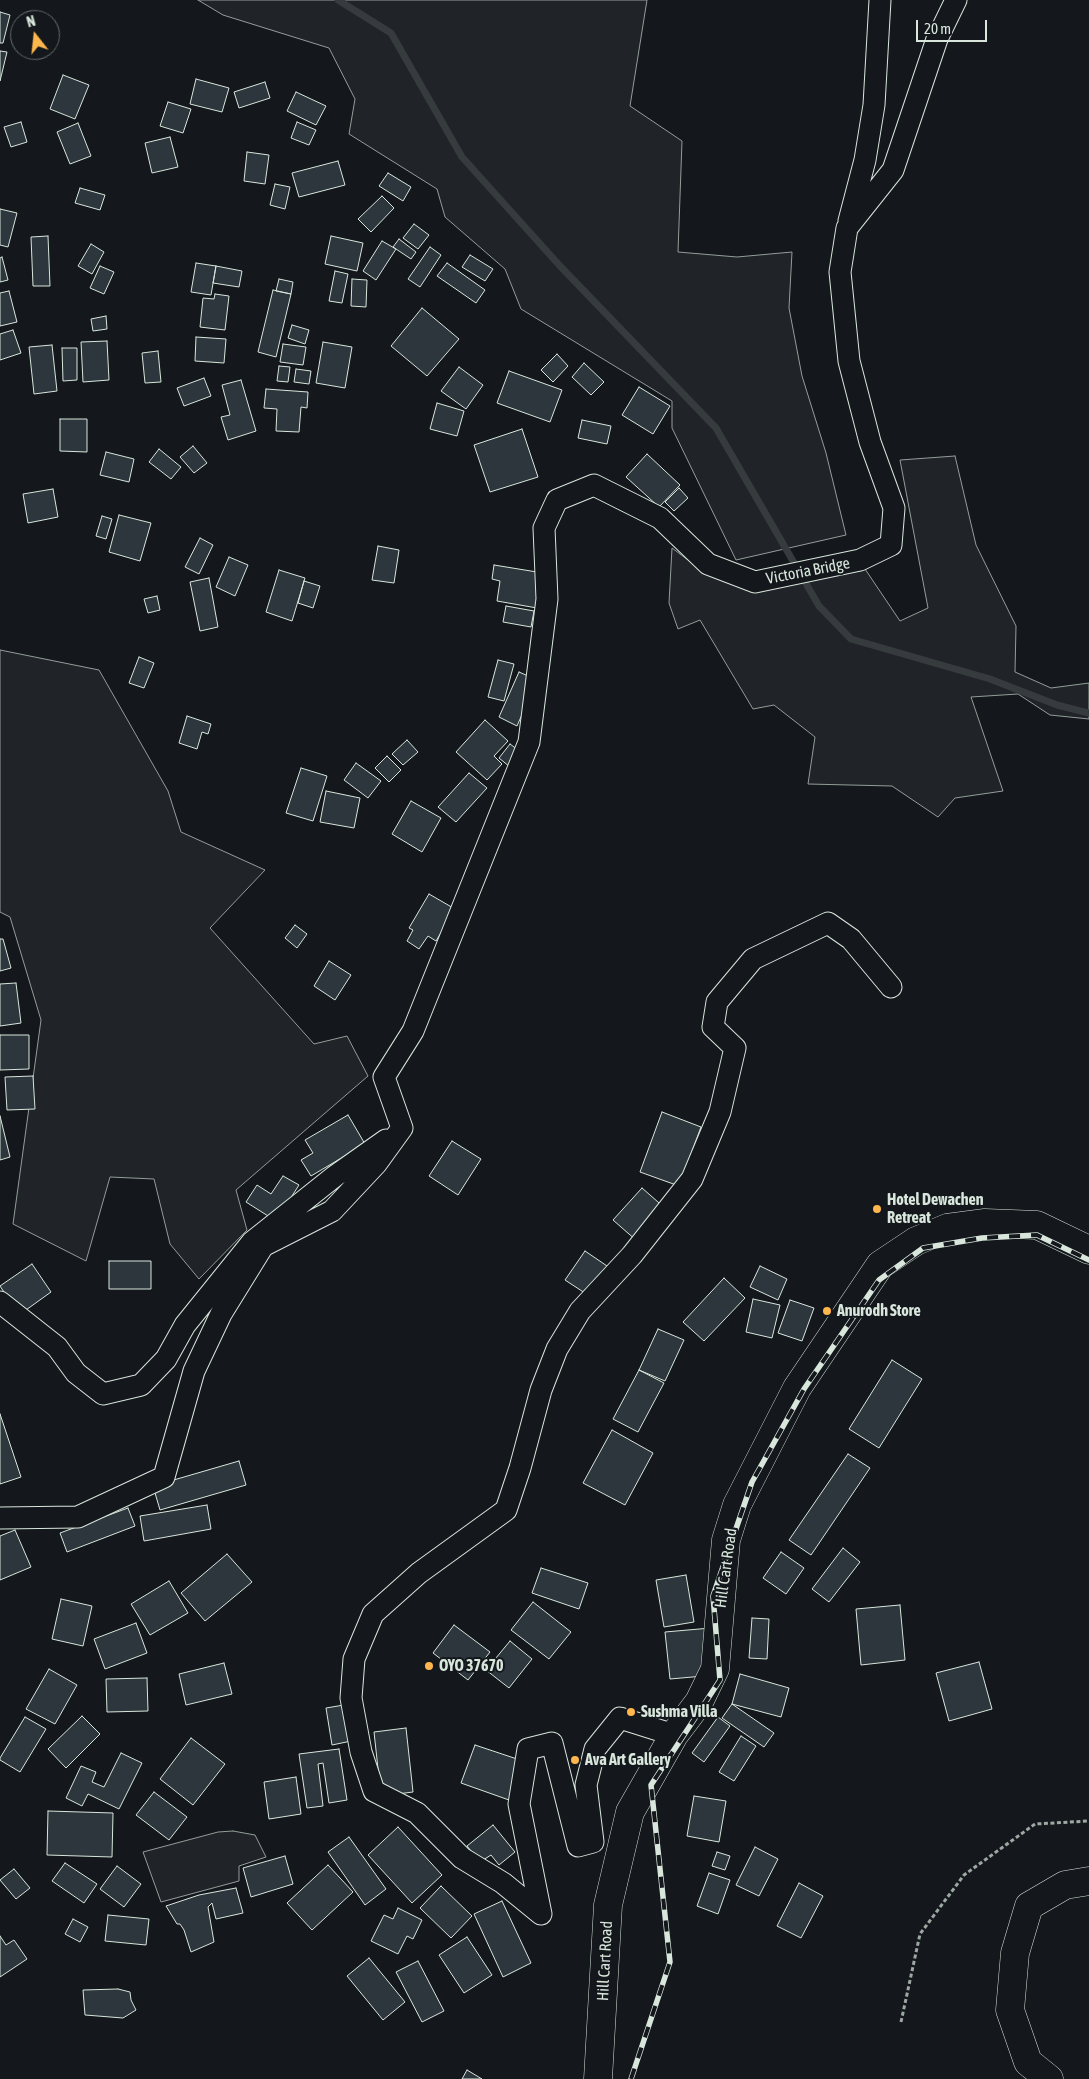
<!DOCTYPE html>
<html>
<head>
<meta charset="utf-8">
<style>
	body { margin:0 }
	#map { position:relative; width:1089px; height:2079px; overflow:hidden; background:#14181c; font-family:"Asap Condensed",sans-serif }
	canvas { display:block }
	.north { position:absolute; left:10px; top:10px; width:50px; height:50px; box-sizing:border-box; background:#14181c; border:1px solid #626a69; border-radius:50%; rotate:344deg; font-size:14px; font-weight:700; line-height:20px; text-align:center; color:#d8e6dc }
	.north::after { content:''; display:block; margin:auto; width:18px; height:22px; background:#ffb74d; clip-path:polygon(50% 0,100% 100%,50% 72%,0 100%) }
	.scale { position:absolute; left:916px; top:20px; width:71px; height:22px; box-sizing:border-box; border:2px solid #d8e6dc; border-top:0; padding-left:6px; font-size:15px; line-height:18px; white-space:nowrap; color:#d8e6dc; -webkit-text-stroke:4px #14181c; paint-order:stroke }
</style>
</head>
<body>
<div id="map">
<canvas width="1089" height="2079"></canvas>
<div class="north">N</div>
<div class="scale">20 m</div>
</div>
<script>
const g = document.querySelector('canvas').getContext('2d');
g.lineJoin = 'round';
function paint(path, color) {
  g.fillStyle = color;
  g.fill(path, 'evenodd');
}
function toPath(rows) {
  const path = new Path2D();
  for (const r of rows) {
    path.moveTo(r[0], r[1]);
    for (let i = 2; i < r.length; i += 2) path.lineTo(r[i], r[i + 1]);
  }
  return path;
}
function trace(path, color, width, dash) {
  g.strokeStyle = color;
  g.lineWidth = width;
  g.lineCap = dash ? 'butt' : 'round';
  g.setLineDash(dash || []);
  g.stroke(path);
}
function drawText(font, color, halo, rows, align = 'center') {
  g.font = font + ' "Asap Condensed",sans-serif';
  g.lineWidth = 4;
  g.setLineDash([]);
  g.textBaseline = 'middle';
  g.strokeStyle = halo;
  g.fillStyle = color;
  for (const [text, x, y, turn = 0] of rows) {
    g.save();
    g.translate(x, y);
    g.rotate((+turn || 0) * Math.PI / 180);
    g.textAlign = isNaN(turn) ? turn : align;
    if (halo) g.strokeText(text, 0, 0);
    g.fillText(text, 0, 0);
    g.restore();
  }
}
const green = toPath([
	[198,0,647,0,630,106,682,141,678,252,737,257,792,252,789,308,802,376,826,453,846,535,736,560,672,428,672,401,521,309,505,269,445,217,437,189,349,134,355,99,329,48,223,15,198,0],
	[955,456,976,545,1016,626,1015,672,1051,688,1089,683,1089,719,1050,715,1018,694,971,697,1003,791,955,798,938,817,892,786,808,784,815,737,774,705,753,709,700,620,678,629,669,603,672,548,704,572,865,569,900,621,928,608,900,460,955,456],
	[0,650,99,670,168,791,181,832,265,870,210,928,314,1044,347,1036,368,1076,236,1190,247,1230,199,1279,170,1244,154,1179,110,1177,86,1261,13,1224,41,1020,10,917,0,912,0,650],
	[233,1831,255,1835,266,1857,239,1866,239,1881,161,1902,143,1852,218,1832,233,1831]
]);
paint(green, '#202428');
trace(green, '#939e99', 1);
trace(toPath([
	[338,0,391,33,462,157,560,266,716,428,819,606,851,639,990,679,1057,705,1089,713]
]), '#363b3e', 7);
const building = toPath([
	[0,12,10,15,3,43,0,43,0,12],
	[0,51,7,52,0,81,0,51],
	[63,75,89,85,75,119,50,109,63,75],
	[196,79,229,88,222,112,190,104,196,79],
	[265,82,270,98,239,108,234,92,265,82],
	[296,92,326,106,316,125,287,111,296,92],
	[168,102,191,109,183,133,160,126,168,102],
	[21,122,27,142,11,147,4,127,21,122],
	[297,122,316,130,309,145,291,138,297,122],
	[78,123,91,156,70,164,57,132,78,123],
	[170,137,178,167,152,173,145,143,170,137],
	[247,152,269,155,265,184,244,181,247,152],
	[338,161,345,185,299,197,292,173,338,161],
	[388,173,411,187,403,201,379,186,388,173],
	[275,184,290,187,285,209,270,205,275,184],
	[80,188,105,195,100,210,75,203,80,188],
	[382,196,394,208,371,232,358,219,382,196],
	[0,209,17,213,8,247,0,245,0,209],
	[414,224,429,235,418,249,403,238,414,224],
	[48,236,50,286,33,286,31,237,48,236],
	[331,236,363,243,357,271,325,264,331,236],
	[399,239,416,252,411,259,393,247,399,239],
	[382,241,396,249,376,280,363,271,382,241],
	[91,244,104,252,92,274,78,266,91,244],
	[430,247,441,255,420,287,408,279,430,247],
	[470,255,493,269,485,281,462,267,470,255],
	[2,257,8,280,0,282,0,258,2,257],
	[196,263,216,266,211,295,191,292,196,263],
	[447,263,485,290,476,303,437,276,447,263],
	[100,266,114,272,104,294,90,288,100,266],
	[216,266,242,271,239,287,213,283,216,266],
	[335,271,348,274,342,303,329,301,335,271],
	[279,279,293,282,291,294,276,291,279,279],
	[352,279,367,280,366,307,351,306,352,279],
	[273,290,291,294,276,357,258,352,273,290],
	[9,291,17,322,0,326,0,293,9,291],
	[215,294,229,296,225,330,200,327,203,298,214,299,215,294],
	[422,308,459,339,427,376,391,346,422,308],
	[106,316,107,329,93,331,91,319,106,316],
	[292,325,309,330,305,344,288,338,292,325],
	[13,330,21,353,0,360,0,334,13,330],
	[196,337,226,339,224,363,195,361,196,337],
	[107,341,109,380,83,382,81,342,107,341],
	[323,342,352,347,345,388,316,383,323,342],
	[283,344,306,347,303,365,280,362,283,344],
	[52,345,57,391,34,394,29,347,52,345],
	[62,348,77,348,77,380,63,381,62,348],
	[158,351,161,382,145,383,142,353,158,351],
	[557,354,568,366,553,382,541,370,557,354],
	[584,363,604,382,591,395,572,377,584,363],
	[279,366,290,367,288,382,277,381,279,366],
	[459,367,483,385,466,409,441,391,459,367],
	[296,369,311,371,309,384,294,382,296,369],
	[509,371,562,390,550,422,497,403,509,371],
	[204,378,211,396,184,406,177,388,204,378],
	[241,380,256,431,228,440,221,417,230,415,222,385,241,380],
	[639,387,670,406,653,434,622,415,639,387],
	[266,389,308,392,307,408,301,407,299,432,276,431,277,409,264,408,266,389],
	[437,403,464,411,457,436,430,429,437,403],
	[60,419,87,419,87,452,60,451,60,419],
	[582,420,611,426,607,444,578,438,582,420],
	[522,429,538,477,490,492,474,445,522,429],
	[193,446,207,463,194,473,180,457,193,446],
	[159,449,181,467,171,479,149,462,159,449],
	[106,452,134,459,129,482,100,475,106,452],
	[647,454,680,485,659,507,626,477,647,454],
	[679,488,688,498,674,511,665,502,679,488],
	[53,489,58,517,28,523,23,494,53,489],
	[119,515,151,523,140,561,109,552,119,515],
	[102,516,112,519,106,539,96,536,102,516],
	[200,538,213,545,199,574,185,567,200,538],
	[378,546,399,550,394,583,372,580,378,546],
	[229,557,248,565,235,596,216,587,229,557],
	[494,565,543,573,537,608,497,601,500,581,492,579,494,565],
	[279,570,305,578,292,621,266,612,279,570],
	[209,578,218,627,200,631,190,582,209,578],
	[304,581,320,586,313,608,298,603,304,581],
	[157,596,160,610,148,613,144,599,157,596],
	[506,606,534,611,531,627,503,622,506,606],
	[139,657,154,663,144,688,129,683,139,657],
	[498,660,514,664,504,701,488,697,498,660],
	[519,672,537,680,517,726,499,717,519,672],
	[187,716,211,724,208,734,202,732,197,749,179,743,187,716],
	[485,720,508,741,494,756,502,764,487,780,456,752,485,720],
	[407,740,418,752,403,765,392,754,407,740],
	[510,744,522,753,510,767,499,758,510,744],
	[387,756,401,770,389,782,375,768,387,756],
	[356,763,381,781,368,798,344,780,356,763],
	[301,768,327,776,313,821,286,813,301,768],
	[469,773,487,788,456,822,438,807,469,773],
	[326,791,360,798,354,828,320,822,326,791],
	[411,801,441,818,422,852,392,834,411,801],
	[429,894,455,909,436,941,428,936,419,949,407,941,413,930,409,928,429,894],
	[295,925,307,934,297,948,285,938,295,925],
	[0,939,3,939,11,968,0,971,0,939],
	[329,961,351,975,335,1000,314,986,329,961],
	[16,983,21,1023,0,1026,0,984,16,983],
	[0,1035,29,1035,29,1069,0,1070,0,1035],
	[33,1076,35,1109,7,1110,5,1077,33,1076],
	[662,1112,701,1127,679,1186,640,1172,662,1112],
	[348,1115,365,1144,311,1176,301,1160,313,1153,305,1140,348,1115],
	[0,1116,10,1157,0,1160,0,1116],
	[452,1141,481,1159,458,1195,429,1176,452,1141],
	[283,1176,299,1185,276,1221,246,1202,257,1185,271,1194,283,1176],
	[642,1188,666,1209,637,1241,613,1220,642,1188],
	[585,1251,610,1268,591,1297,565,1280,585,1251],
	[109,1261,151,1261,151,1289,109,1289,109,1261],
	[32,1264,51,1292,19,1315,0,1286,32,1264],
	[760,1266,787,1279,778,1300,750,1287,760,1266],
	[724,1278,745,1298,704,1341,683,1322,724,1278],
	[753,1299,780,1305,772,1338,746,1332,753,1299],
	[790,1300,814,1308,802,1341,778,1333,790,1300],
	[658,1329,684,1340,665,1381,639,1370,658,1329],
	[892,1360,922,1379,879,1448,849,1429,892,1360],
	[639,1370,664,1383,638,1432,613,1419,639,1370],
	[0,1414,21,1477,0,1484,0,1414],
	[612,1430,653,1453,625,1505,583,1483,612,1430],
	[848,1454,870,1468,811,1555,789,1540,848,1454],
	[239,1461,246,1485,160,1510,153,1486,239,1461],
	[207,1505,211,1529,144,1541,140,1516,207,1505],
	[128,1508,135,1526,67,1552,60,1533,128,1508],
	[15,1530,31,1567,0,1580,0,1536,15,1530],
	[843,1548,860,1562,829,1602,812,1589,843,1548],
	[781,1552,804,1568,786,1594,763,1578,781,1552],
	[227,1554,252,1582,205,1621,181,1593,227,1554],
	[541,1568,588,1583,579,1609,532,1593,541,1568],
	[686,1575,694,1622,664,1627,656,1580,686,1575],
	[169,1581,188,1613,150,1635,131,1604,169,1581],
	[61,1599,92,1606,83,1646,52,1639,61,1599],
	[533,1602,571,1632,549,1659,511,1630,533,1602],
	[900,1605,905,1660,861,1665,856,1609,900,1605],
	[752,1618,769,1619,767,1659,749,1658,752,1618],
	[136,1623,147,1653,105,1669,94,1639,136,1623],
	[454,1625,490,1652,468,1680,433,1653,454,1625],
	[711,1628,715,1675,670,1679,665,1632,711,1628],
	[510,1641,532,1659,509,1688,486,1670,510,1641],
	[979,1662,992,1709,949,1721,936,1673,979,1662],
	[224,1663,232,1694,186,1705,179,1674,224,1663],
	[49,1669,77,1685,55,1724,26,1709,49,1669],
	[740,1674,789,1688,781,1717,732,1704,740,1674],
	[147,1678,148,1711,107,1712,106,1679,147,1678],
	[350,1704,356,1740,332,1745,326,1708,350,1704],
	[732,1704,774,1733,764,1747,722,1718,732,1704],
	[82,1716,100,1734,66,1768,48,1749,82,1716],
	[25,1717,46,1729,20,1772,0,1760,0,1758,25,1717],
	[718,1717,730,1726,704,1762,692,1753,718,1717],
	[406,1728,413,1792,381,1796,374,1732,406,1728],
	[741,1736,756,1746,734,1781,719,1772,741,1736],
	[191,1738,225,1764,193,1805,160,1779,191,1738],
	[475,1745,523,1761,509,1800,461,1783,475,1745],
	[339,1749,347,1800,329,1803,323,1763,318,1764,323,1806,307,1808,299,1754,339,1749],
	[121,1753,142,1763,119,1809,88,1794,82,1806,66,1798,81,1766,96,1772,92,1782,104,1787,121,1753],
	[296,1777,301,1814,269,1819,264,1782,296,1777],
	[154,1792,187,1817,169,1840,136,1815,154,1792],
	[694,1796,726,1801,719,1842,687,1836,694,1796],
	[48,1811,113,1813,112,1857,47,1855,48,1811],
	[493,1825,515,1852,499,1865,491,1855,480,1862,467,1846,493,1825],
	[398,1827,442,1875,412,1903,368,1855,398,1827],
	[349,1837,386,1889,365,1905,328,1852,349,1837],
	[755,1847,778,1859,759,1896,736,1885,755,1847],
	[717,1852,730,1856,725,1870,712,1866,717,1852],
	[285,1856,293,1884,251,1897,243,1868,285,1856],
	[65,1863,97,1884,84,1903,52,1881,65,1863],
	[328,1865,353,1892,312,1930,287,1903,328,1865],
	[117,1866,141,1884,124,1907,100,1889,117,1866],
	[14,1869,30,1888,16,1899,0,1880,14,1869],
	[709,1873,730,1880,718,1914,697,1906,709,1873],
	[799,1883,823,1896,801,1938,777,1926,799,1883],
	[441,1886,472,1916,451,1938,420,1908,441,1886],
	[236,1888,243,1913,216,1919,212,1903,208,1907,214,1942,191,1952,184,1930,180,1924,177,1924,166,1906,199,1895,236,1888],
	[502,1901,531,1963,503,1977,474,1914,502,1901],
	[398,1908,422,1920,413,1939,407,1936,398,1954,371,1941,384,1915,393,1919,398,1908],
	[108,1915,149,1919,146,1945,105,1941,108,1915],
	[73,1919,88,1927,80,1942,65,1934,73,1919],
	[0,1936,6,1945,14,1940,27,1959,0,1977,0,1936],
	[467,1937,492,1975,464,1993,439,1955,467,1937],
	[369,1958,405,2002,383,2020,347,1976,369,1958],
	[418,1961,444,2011,422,2022,396,1972,418,1961],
	[118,1989,130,1992,131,2000,136,2010,123,2018,85,2015,83,1990,118,1989],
	[467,2070,482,2079,462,2079,467,2070]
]);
paint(building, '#2c363c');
trace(building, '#d8e6dc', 1);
const minor = toPath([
	[849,221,865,160,874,105,880,0],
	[0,1302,57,1347,76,1373,103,1394,141,1385,166,1359,185,1325,252,1242,335,1176,386,1140],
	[0,1518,78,1517,164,1477,194,1371,221,1314,263,1246,332,1211,376,1164,402,1128,384,1077,413,1031,529,742,547,599,544,528,557,500,594,485,660,518,708,564,755,582,860,560,891,545,894,508,870,442,849,361,840,272,847,228,893,170,937,39,956,0],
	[674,1735,620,1718,595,1749,586,1785,593,1842,578,1846,552,1743,528,1749,519,1804,541,1914,503,1883,462,1858,417,1813,374,1791,361,1752,351,1698,354,1659,373,1614,419,1573,506,1510,520,1468,541,1390,557,1349,580,1311,632,1255,692,1179,720,1112,735,1048,713,1027,717,1002,753,959,828,923,851,939,891,987]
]);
const secondary = toPath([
	[1049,2079,1028,2062,1010,2010,1015,1953,1029,1906,1065,1885,1089,1881]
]);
const trunk = toPath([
	[598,2079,608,1905,630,1812,674,1735,699,1702,715,1669,726,1540,737,1505,797,1388,880,1265,916,1241,947,1228,985,1223,1037,1225,1089,1250]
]);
trace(minor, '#d8e6dc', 23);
trace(secondary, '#d8e6dc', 29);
trace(trunk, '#d8e6dc', 29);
trace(toPath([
	[901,2022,920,1934,964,1875,1035,1824,1089,1821]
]), '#9da8a2', 3, [4, 2.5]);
trace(minor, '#14181c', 21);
trace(secondary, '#14181c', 28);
trace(trunk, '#14181c', 28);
const rail = toPath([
	[631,2079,670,1962,651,1785,720,1680,713,1596,752,1482,804,1389,879,1280,923,1248,982,1238,1037,1235,1089,1260]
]);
trace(rail, '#d8e6dc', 5.5);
trace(rail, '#14181c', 4, [11]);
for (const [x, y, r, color] of [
	[877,1209,5,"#ffb74d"],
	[827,1311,5,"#ffb74d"],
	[429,1666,5,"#ffb74d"],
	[631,1712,5,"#ffb74d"],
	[575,1760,5,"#ffb74d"]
]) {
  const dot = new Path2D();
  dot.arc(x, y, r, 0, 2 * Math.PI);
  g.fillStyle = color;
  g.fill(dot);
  trace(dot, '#14181c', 2);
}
drawText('16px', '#d8e6dc', '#14181c', [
	["Victoria Bridge",808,571,-11],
	["Hill Cart Road",726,1568,-82],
	["Hill Cart Road",605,1961,-87]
]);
drawText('bold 16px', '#d8e6dc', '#14181c', [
	["Hotel Dewachen",887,1200],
	["Retreat",887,1218],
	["Anurodh Store",837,1311],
	["OYO 37670",439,1666],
	["Sushma Villa",641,1712],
	["Ava Art Gallery",585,1760]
], 'left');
</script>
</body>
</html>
